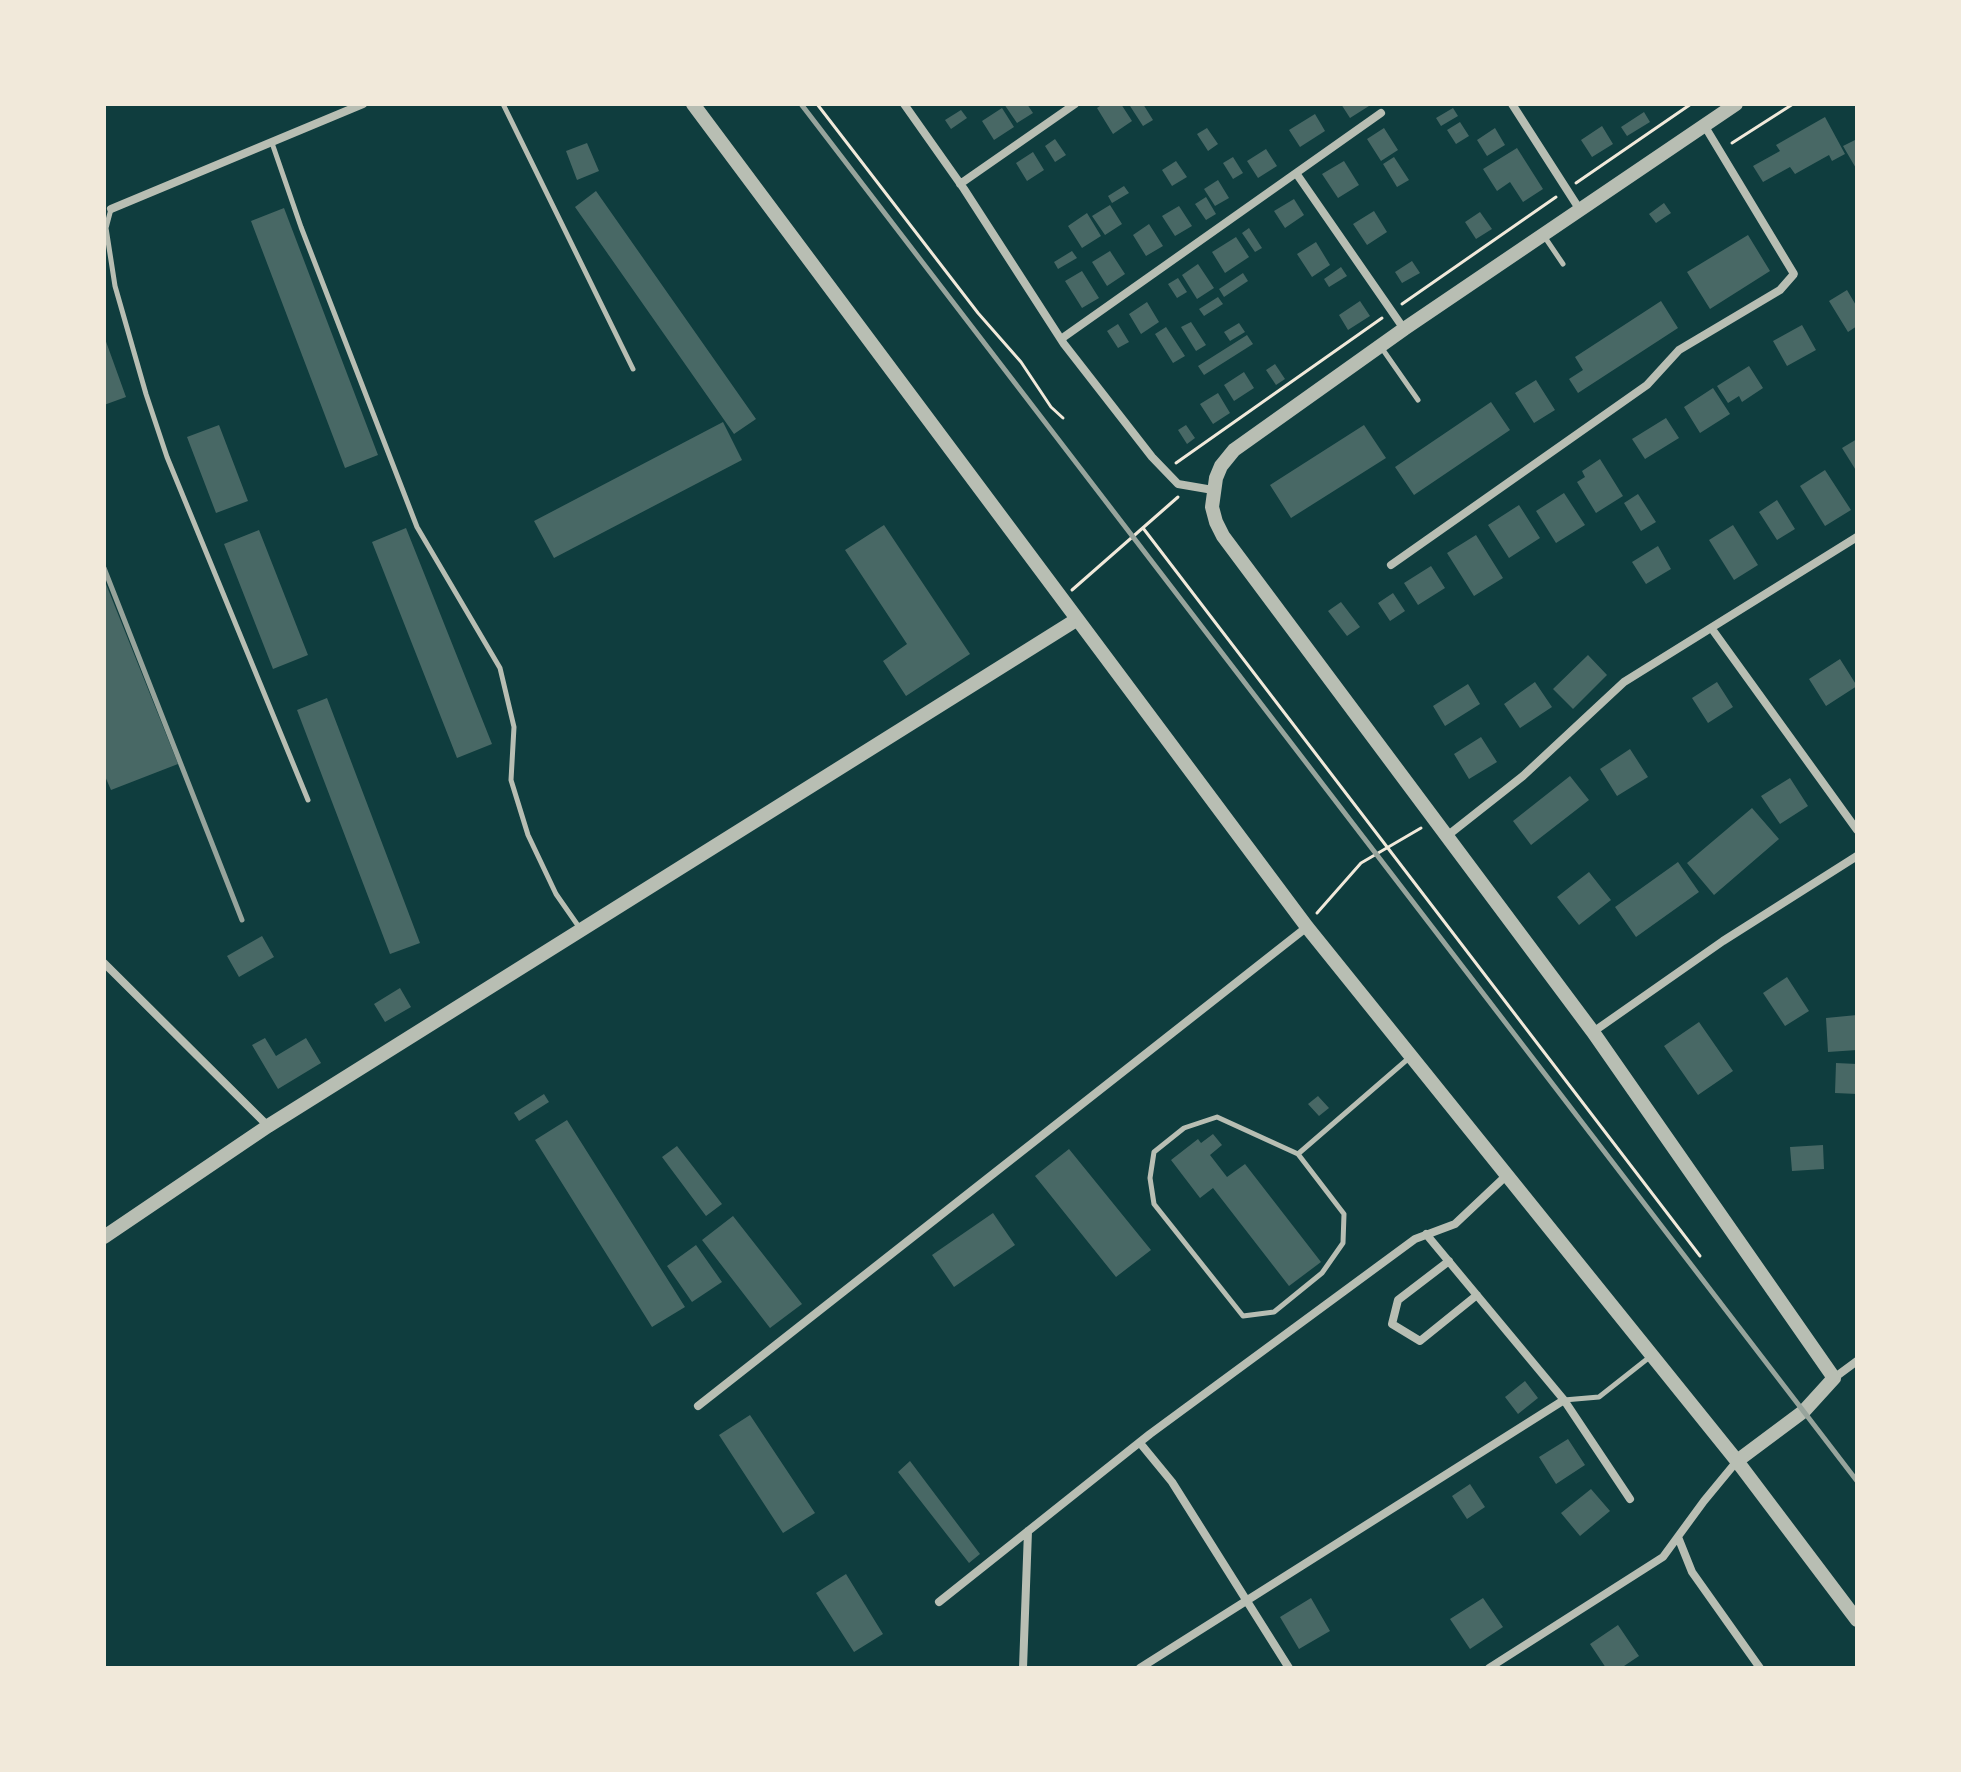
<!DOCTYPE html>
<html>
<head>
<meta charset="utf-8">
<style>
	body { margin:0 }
	#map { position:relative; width:1961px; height:1772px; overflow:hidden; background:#0f3d3e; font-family:Merriweather,serif }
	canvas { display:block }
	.frame { position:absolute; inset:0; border:106px solid #f1e9da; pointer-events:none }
</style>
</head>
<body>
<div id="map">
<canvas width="1961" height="1772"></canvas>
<div class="frame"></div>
</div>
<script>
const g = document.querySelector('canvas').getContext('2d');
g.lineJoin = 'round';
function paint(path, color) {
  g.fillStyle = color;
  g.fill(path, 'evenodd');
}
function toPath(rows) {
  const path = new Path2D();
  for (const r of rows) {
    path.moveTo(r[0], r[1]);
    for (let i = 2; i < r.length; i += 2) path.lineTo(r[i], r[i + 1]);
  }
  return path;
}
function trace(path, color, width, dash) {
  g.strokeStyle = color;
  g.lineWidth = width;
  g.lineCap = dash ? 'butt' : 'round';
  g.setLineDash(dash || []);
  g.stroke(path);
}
paint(toPath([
	[1004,104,1027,104,1033,113,1017,123],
	[1103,104,1121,104,1132,121,1113,134,1097,108],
	[1133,104,1143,104,1153,120,1143,126,1130,106],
	[1341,104,1367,104,1369,106,1350,118],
	[1002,108,1014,127,994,140,982,121],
	[1453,108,1458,116,1441,126,1436,118],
	[961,110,967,118,951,129,945,120],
	[1644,112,1650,122,1627,136,1621,127],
	[1315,114,1325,131,1300,147,1289,130],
	[1825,117,1845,154,1832,161,1829,155,1795,174,1790,167,1763,182,1753,166,1780,151,1776,145],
	[1460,122,1469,136,1456,144,1447,130],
	[1602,126,1613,144,1592,157,1581,140],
	[1207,128,1218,144,1208,151,1197,134],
	[1384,128,1398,150,1381,161,1367,139],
	[1495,128,1505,145,1487,156,1477,140],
	[1055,139,1066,155,1055,162,1045,146],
	[1857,139,1857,170,1843,146],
	[587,143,599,171,577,180,566,151],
	[1517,148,1543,189,1523,202,1510,182,1497,191,1483,169],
	[1266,149,1277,166,1258,178,1247,161],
	[1033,152,1044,170,1027,181,1016,163],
	[1233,157,1243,173,1233,179,1223,163],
	[1394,157,1409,180,1397,187,1383,164],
	[1176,161,1187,177,1172,186,1162,170],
	[1344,161,1359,185,1338,198,1322,174],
	[1218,180,1229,198,1215,206,1204,189],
	[1124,186,1129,193,1112,203,1108,196],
	[596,191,756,419,734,434,575,207],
	[1206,197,1216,214,1206,220,1195,204],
	[1294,199,1304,215,1285,228,1274,211],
	[1664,203,1671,213,1656,223,1649,214],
	[1110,205,1122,224,1105,235,1092,216],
	[1179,206,1192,226,1175,236,1162,216],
	[284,208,378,455,345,468,251,221],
	[1374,211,1387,232,1367,245,1353,224],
	[1480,212,1492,229,1476,239,1465,222],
	[1087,213,1101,236,1082,248,1068,226],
	[1149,224,1163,246,1146,256,1133,235],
	[1249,228,1262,248,1255,252,1242,233],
	[1748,235,1770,271,1710,309,1687,272],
	[1236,237,1249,257,1225,273,1212,252],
	[1316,242,1330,265,1312,277,1297,254],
	[1072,251,1077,258,1058,269,1054,262],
	[1110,251,1125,274,1107,286,1092,262],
	[1412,261,1420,273,1402,283,1395,272],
	[1198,264,1214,288,1197,299,1182,275],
	[1341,267,1347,276,1329,287,1324,279],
	[1082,271,1099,298,1082,308,1065,281],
	[1243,273,1248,281,1224,297,1219,289],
	[1178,278,1187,292,1177,298,1168,284],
	[1847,290,1857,307,1857,326,1848,332,1829,301],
	[1218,297,1223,304,1204,316,1199,309],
	[1360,301,1370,316,1348,330,1339,315],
	[1661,301,1678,328,1578,393,1569,379,1583,370,1575,357],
	[1147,302,1159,322,1141,334,1129,314],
	[1191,322,1206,345,1196,351,1181,327],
	[1239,323,1245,332,1230,341,1224,332],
	[1118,324,1129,342,1118,348,1107,331],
	[1802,325,1816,350,1787,366,1773,341],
	[1166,327,1185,356,1173,363,1155,334],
	[1247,335,1253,344,1204,375,1198,366],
	[104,336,126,397,104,405],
	[1275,364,1285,379,1276,385,1266,370],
	[1749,366,1763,388,1742,402,1739,396,1728,403,1717,386],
	[1244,372,1254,388,1234,401,1224,385],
	[1536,380,1555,410,1534,423,1515,393],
	[1713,388,1730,414,1700,433,1684,407],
	[1218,393,1230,413,1213,424,1200,404],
	[1491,402,1510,430,1414,495,1395,467],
	[1666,418,1679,438,1645,459,1632,439],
	[723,422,742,460,554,558,534,521],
	[219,425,248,501,216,513,187,437],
	[1186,425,1195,438,1187,444,1178,430],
	[1364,425,1386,458,1291,518,1270,485],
	[1857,439,1857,472,1842,448],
	[1600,459,1623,496,1596,513,1577,482,1585,477,1582,471],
	[1825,470,1851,510,1825,526,1800,486],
	[1564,493,1585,525,1556,543,1536,511],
	[1638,494,1656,522,1641,531,1624,503],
	[1777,500,1795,529,1777,540,1759,512],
	[1519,505,1540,538,1509,558,1488,525],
	[884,525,970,654,906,696,883,661,907,644,845,550],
	[1733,525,1758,565,1734,580,1709,540],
	[406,528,492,744,457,758,372,542],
	[259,530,308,655,273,669,224,544],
	[1476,535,1503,578,1474,596,1447,553],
	[1658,546,1671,569,1646,584,1632,562],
	[1431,566,1445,588,1418,605,1404,583],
	[104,579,178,764,111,790,104,774],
	[1393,593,1405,611,1390,621,1378,603],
	[1341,602,1360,627,1347,636,1328,611],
	[1588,655,1607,675,1573,709,1553,689],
	[1840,659,1857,686,1826,706,1809,679],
	[1535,682,1552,707,1520,728,1504,704],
	[1717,682,1733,707,1708,723,1692,698],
	[1468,684,1480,704,1445,726,1433,706],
	[327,698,420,943,390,954,297,710],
	[1481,737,1497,762,1469,779,1454,754],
	[1630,749,1648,777,1617,796,1600,769],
	[1570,776,1589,800,1531,845,1513,821],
	[1790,778,1808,806,1780,824,1761,796],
	[1752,808,1779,839,1714,895,1687,863],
	[1678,862,1699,892,1636,937,1615,907],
	[1589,872,1611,900,1579,925,1557,897],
	[262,936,274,957,239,977,227,956],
	[1787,977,1809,1011,1785,1026,1763,993],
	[400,988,411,1007,385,1022,374,1004],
	[1857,1015,1857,1050,1828,1052,1826,1018],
	[1699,1022,1733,1071,1698,1095,1664,1046],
	[265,1038,276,1056,306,1038,321,1063,278,1089,252,1045],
	[1836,1063,1857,1064,1857,1094,1835,1093],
	[544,1094,549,1102,519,1121,514,1113],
	[1318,1096,1329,1108,1319,1116,1308,1104],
	[567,1120,685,1307,652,1327,535,1140],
	[1213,1134,1222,1145,1210,1155,1227,1177,1245,1164,1321,1262,1289,1286,1213,1188,1200,1198,1171,1160,1198,1139,1201,1143],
	[1823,1145,1824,1169,1792,1171,1790,1147],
	[677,1146,722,1204,706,1216,662,1157],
	[1069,1149,1151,1250,1116,1277,1035,1176],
	[993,1213,1015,1245,954,1287,932,1255],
	[733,1216,802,1304,770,1328,702,1240],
	[696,1245,722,1282,692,1302,667,1266],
	[1525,1381,1538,1398,1518,1414,1505,1397],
	[750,1415,815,1513,783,1533,719,1435],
	[1568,1439,1585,1465,1556,1484,1539,1457],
	[910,1461,980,1554,969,1563,898,1472],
	[1470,1484,1485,1507,1467,1519,1452,1496],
	[1591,1489,1610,1511,1580,1536,1561,1513],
	[846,1574,883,1634,854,1652,816,1593],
	[1311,1598,1330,1631,1299,1649,1280,1617],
	[1483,1598,1503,1627,1470,1649,1450,1619],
	[1618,1625,1639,1656,1621,1668,1606,1668,1590,1644]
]), '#486865');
trace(toPath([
	[817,104,978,313,1021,362,1051,407,1063,418],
	[1732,143,1793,104],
	[1576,183,1691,104],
	[1402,304,1556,197],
	[1176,463,1382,318],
	[1143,528,1700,1256],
	[1072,590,1178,497],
	[1317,913,1361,863,1421,828]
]), '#f1e9da', 3);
trace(toPath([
	[503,104,633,369],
	[272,143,301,227,417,527,500,668,514,727,511,780,528,835,556,894,579,927],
	[111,209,106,228,115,286,146,394,167,457,308,800],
	[1544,236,1563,264],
	[1381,347,1418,400],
	[1298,1154,1344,1214,1343,1243,1322,1273,1274,1312,1243,1316,1154,1204,1150,1178,1154,1152,1184,1128,1217,1117,1298,1154,1409,1058],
	[1564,1400,1599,1397,1651,1356]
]), '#b8beb3', 5);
trace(toPath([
	[904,104,964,189,1064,344,1152,457,1178,484,1213,490],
	[1512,104,1580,210],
	[1296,173,1404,329],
	[960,184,1075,104],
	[111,209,363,104],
	[1061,339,1381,113],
	[1391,565,1647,385,1679,350,1780,290,1794,274,1704,125],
	[1712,629,1857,830],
	[1447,836,1523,776,1624,682,1857,537],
	[104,963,268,1126],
	[1593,1032,1723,941,1857,856],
	[1426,1234,1564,1400,1630,1499],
	[1449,1261,1398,1300,1392,1324,1420,1341,1477,1295],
	[1834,1378,1857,1361],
	[698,1406,1307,927],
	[1140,1443,1172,1482,1289,1668],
	[1678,1537,1692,1572,1760,1668],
	[939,1602,1150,1434,1415,1239,1455,1224,1507,1175],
	[1023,1668,1028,1531],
	[1140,1668,1564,1400],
	[1489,1668,1663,1557,1704,1501,1737,1461]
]), '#b8beb3', 8);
trace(toPath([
	[693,104,1307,927,1737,1461,1857,1620],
	[1736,104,1404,329,1234,450,1221,466,1216,478,1212,507,1216,522,1223,536,1593,1032,1834,1378,1804,1411,1737,1461],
	[104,1237,268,1126,1076,620]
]), '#b8beb3', 14);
trace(toPath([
	[801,104,1857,1481],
	[104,568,242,920]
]), '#97a49c', 5);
</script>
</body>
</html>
